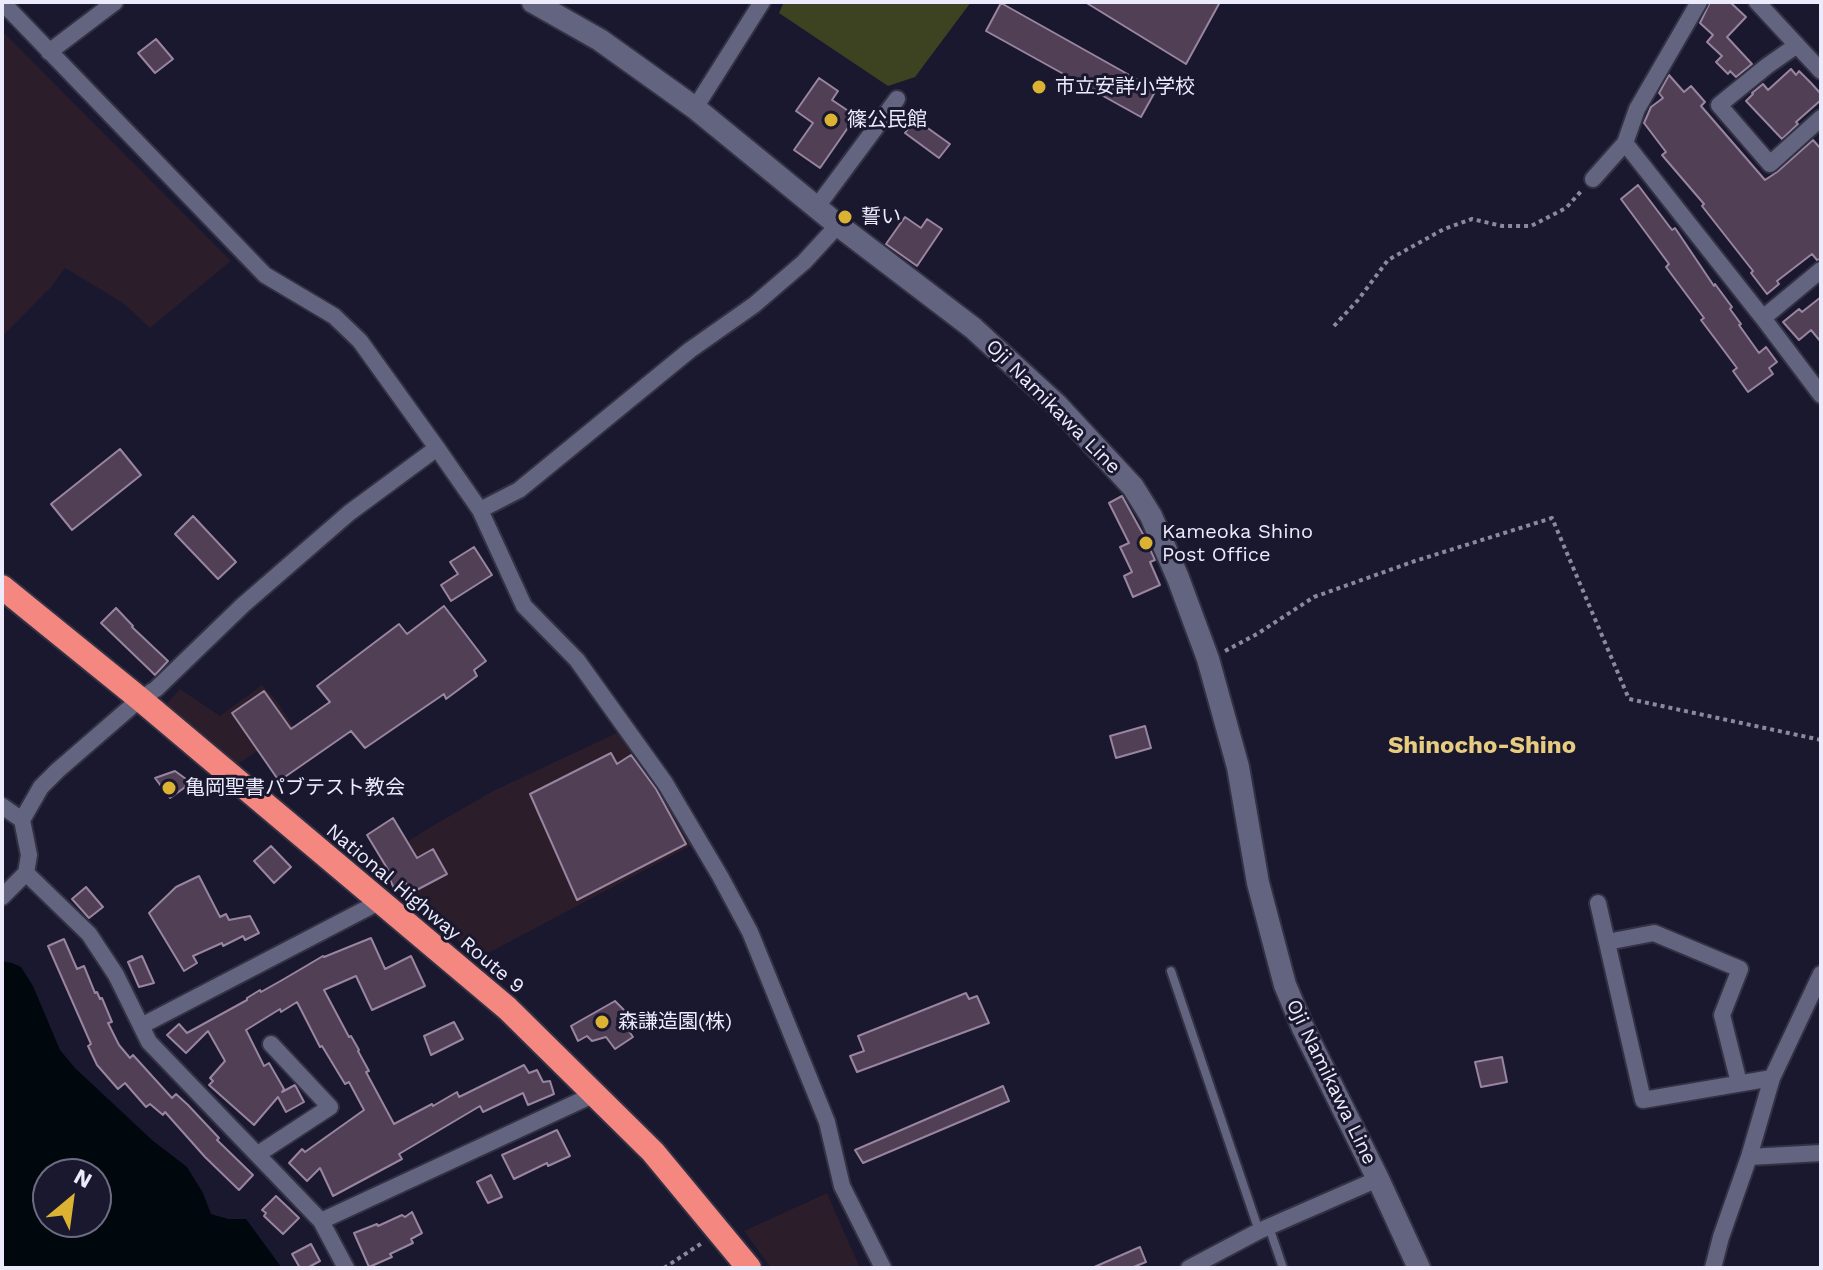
<!DOCTYPE html>
<html>
<head>
<meta charset="utf-8">
<style>
	body { margin:0 }
	#map { position:relative; width:1823px; height:1270px; overflow:hidden; background:#19182f; font-family:"Work Sans",sans-serif }
	canvas { display:block }
	.frame { position:absolute; inset:0; border:4px solid #ebebfc; pointer-events:none }
	.north { position:absolute; left:32px; top:1158px; width:80px; height:80px; box-sizing:border-box; background:#19182f; border:2px solid #6d6c81; border-radius:50%; rotate:29deg; font-size:22px; font-weight:700; line-height:32px; text-align:center; color:#ebebfc }
	.north::after { content:''; display:block; margin:auto; width:28px; height:36px; background:#dcb233; clip-path:polygon(50% 0,100% 100%,50% 72%,0 100%) }
</style>
</head>
<body>
<div id="map">
<canvas width="1823" height="1270"></canvas>
<div class="frame"></div>
<div class="north">N</div>
</div>
<script>
const g = document.querySelector('canvas').getContext('2d');
g.lineJoin = 'round';
function paint(path, color) {
  g.fillStyle = color;
  g.fill(path, 'evenodd');
}
function toPath(rows) {
  const path = new Path2D();
  for (const r of rows) {
    path.moveTo(r[0], r[1]);
    for (let i = 2; i < r.length; i += 2) path.lineTo(r[i], r[i + 1]);
  }
  return path;
}
function trace(path, color, width, dash) {
  g.strokeStyle = color;
  g.lineWidth = width;
  g.lineCap = dash ? 'butt' : 'round';
  g.setLineDash(dash || []);
  g.stroke(path);
}
function drawText(font, color, halo, rows, align = 'center') {
  g.font = font + ' "Work Sans","Noto Sans JP",sans-serif';
  g.lineWidth = 6;
  g.setLineDash([]);
  g.textBaseline = 'middle';
  g.strokeStyle = halo;
  g.fillStyle = color;
  for (const [text, x, y, turn = 0] of rows) {
    g.save();
    g.translate(x, y);
    g.rotate((+turn || 0) * Math.PI / 180);
    g.textAlign = isNaN(turn) ? turn : align;
    if (halo) g.strokeText(text, 0, 0);
    g.fillText(text, 0, 0);
    g.restore();
  }
}
paint(toPath([
	[2,31,231,261,150,328,123,303,65,268,52,286,2,337],
	[262,685,276,700,294,727,236,765,162,709,180,689,220,716],
	[621,731,638,751,694,844,479,958,369,866,429,828,493,791],
	[827,1193,860,1268,771,1268,744,1231]
]), '#2b1d29');
paint(toPath([
	[784,2,971,2,915,77,888,86,779,13]
]), '#3d4321');
paint(toPath([
	[2,961,12,963,21,967,33,986,60,1050,75,1068,152,1140,187,1167,203,1193,211,1214,228,1219,246,1219,282,1268,2,1268],
	[48,1174,96,1174,96,1222,48,1222]
]), '#00080e');
const building = toPath([
	[1085,2,1220,2,1186,64,1085,2],
	[1710,2,1730,2,1746,17,1727,37,1752,64,1736,77,1730,71,1728,74,1716,62,1722,56,1707,42,1713,35,1700,23,1710,2],
	[1001,3,1156,90,1141,117,986,31,1001,3],
	[156,39,173,59,155,73,138,53,156,39],
	[1791,69,1796,75,1799,71,1811,83,1821,94,1821,100,1796,122,1798,124,1782,139,1746,101,1753,94,1752,93,1763,84,1768,90,1791,69],
	[1669,75,1684,92,1691,86,1705,102,1701,106,1765,180,1777,172,1813,140,1821,149,1821,259,1817,260,1812,254,1777,281,1779,284,1767,294,1751,273,1753,271,1702,206,1704,204,1662,155,1666,152,1644,123,1651,107,1663,98,1659,93,1669,75],
	[819,78,838,91,832,100,856,116,820,168,794,150,813,123,796,111,819,78],
	[915,119,950,144,939,158,905,133,915,119],
	[1638,185,1672,230,1675,228,1714,286,1715,284,1732,307,1730,309,1741,324,1739,325,1759,353,1766,347,1777,362,1769,368,1773,374,1748,392,1733,371,1737,368,1701,320,1704,318,1666,267,1669,264,1621,199,1638,185],
	[905,217,921,228,927,219,942,229,917,266,886,244,905,217],
	[1821,297,1821,342,1811,330,1799,340,1783,322,1799,309,1802,312,1821,297],
	[120,449,141,475,72,530,51,504,120,449],
	[1122,496,1144,536,1155,560,1150,562,1160,585,1133,597,1124,576,1132,572,1120,547,1129,543,1109,503,1122,496],
	[193,516,236,562,218,579,175,534,193,516],
	[474,547,492,575,451,601,441,585,458,574,450,562,474,547],
	[444,606,486,661,474,670,477,676,446,699,444,694,365,748,351,731,279,781,232,713,264,691,291,729,330,702,317,686,399,624,407,634,444,606],
	[116,608,133,626,132,627,168,661,155,675,101,623,116,608],
	[1145,726,1151,748,1116,758,1110,736,1145,726],
	[611,753,617,764,631,755,656,789,686,844,577,900,530,794,611,753],
	[175,771,186,779,186,785,184,788,170,798,155,778,175,771],
	[393,818,417,858,433,849,447,874,411,893,406,883,394,888,387,874,390,873,367,835,393,818],
	[271,846,291,867,274,883,254,861,271,846],
	[199,876,220,917,226,914,229,920,250,916,259,933,245,940,243,936,223,946,222,943,193,956,197,963,184,971,149,913,176,887,199,876],
	[86,887,103,907,89,918,72,899,86,887],
	[371,938,385,969,411,956,425,986,372,1010,356,976,324,990,349,1037,351,1036,359,1050,358,1051,369,1071,366,1072,394,1124,432,1104,433,1106,457,1092,459,1097,524,1065,529,1073,537,1070,543,1082,550,1081,554,1094,528,1105,523,1093,483,1112,480,1106,399,1154,402,1159,333,1196,320,1168,307,1181,289,1163,302,1149,305,1152,364,1110,349,1082,345,1084,322,1046,320,1047,297,1002,281,1012,280,1009,246,1030,264,1066,269,1063,284,1089,282,1092,295,1085,304,1102,286,1112,278,1097,254,1125,209,1085,213,1081,210,1078,225,1061,208,1031,186,1053,167,1035,179,1024,187,1033,247,1000,247,998,260,990,261,992,284,979,323,956,324,957,371,938],
	[64,939,77,969,84,966,95,993,97,992,100,999,102,998,112,1022,108,1023,119,1045,130,1058,133,1055,172,1098,176,1094,188,1105,219,1138,217,1140,253,1175,239,1190,205,1157,165,1112,163,1115,150,1104,146,1107,125,1083,118,1089,97,1065,88,1046,91,1044,48,946,64,939],
	[142,956,154,983,139,987,128,962,142,956],
	[966,993,969,999,977,996,989,1023,857,1072,850,1056,864,1051,858,1036,966,993],
	[615,1001,627,1013,625,1015,627,1020,624,1024,633,1037,615,1049,606,1037,592,1041,587,1036,578,1041,571,1026,615,1001],
	[454,1022,463,1039,431,1055,424,1036,454,1022],
	[1502,1057,1507,1082,1481,1087,1475,1062,1502,1057],
	[1003,1086,1009,1101,863,1163,855,1150,1003,1086],
	[557,1130,570,1156,548,1166,547,1163,514,1179,502,1155,557,1130],
	[491,1175,502,1197,488,1203,477,1182,491,1175],
	[276,1196,299,1218,283,1234,264,1216,266,1213,262,1210,276,1196],
	[412,1212,422,1233,411,1239,413,1243,390,1254,392,1257,369,1267,354,1233,377,1224,378,1226,402,1215,405,1217,412,1212],
	[311,1244,320,1261,307,1268,300,1268,292,1254,311,1244],
	[1140,1247,1146,1262,1131,1268,1092,1268,1140,1247]
]);
paint(building, '#513f56');
trace(building, '#99859f', 2);
const lane = toPath([
	[1171,971,1259,1231],
	[1269,1227,1283,1268]
]);
const street = toPath([
	[2,2,265,275,334,316,360,341,437,448,480,510,524,606,577,660,665,783,720,876,750,932,827,1122,842,1186,883,1268],
	[1757,2,1821,71],
	[1797,45,1767,66,1719,105,1770,164,1821,118],
	[49,52,115,2],
	[695,108,762,2],
	[1625,143,1763,318],
	[1593,179,1625,143,1637,109,1699,2],
	[816,208,897,99],
	[1821,270,1763,318,1821,395],
	[480,510,519,490,690,350,754,305,804,262,838,225],
	[2,806,22,820],
	[26,873,89,934,116,975,149,1042,321,1221,346,1268],
	[2,897,26,873,29,855,22,820,41,787,58,770,140,699,156,689,243,605,349,513,437,448],
	[1598,903,1643,1100,1772,1078],
	[1607,942,1654,933,1740,969,1722,1015,1739,1083],
	[141,1026,379,902],
	[258,1154,330,1107,271,1044],
	[1749,1157,1821,1153],
	[321,1221,595,1094],
	[1189,1268,1259,1231,1378,1179],
	[1713,1268,1721,1237,1749,1157,1772,1078,1821,974]
]);
const secondary = toPath([
	[533,2,600,40,695,108,838,225,973,328,1056,404,1133,487,1151,516,1178,578,1208,659,1238,767,1258,883,1285,985,1303,1028,1378,1179,1419,1268]
]);
const highway = toPath([
	[2,587,140,699,507,1008,653,1152,749,1268]
]);
trace(lane, '#333144', 12);
trace(street, '#333144', 20);
trace(secondary, '#333144', 26);
trace(highway, '#333144', 28);
trace(toPath([
	[1334,326,1358,300,1388,260,1444,229,1472,219,1502,226,1531,226,1566,208,1583,189],
	[1225,651,1257,634,1314,597,1415,561,1552,518,1629,699,1821,740],
	[664,1268,702,1243]
]), '#8a8a9e', 4, [4, 4]);
trace(lane, '#636480', 8);
trace(street, '#636480', 16);
trace(secondary, '#636480', 22);
trace(highway, '#f58781', 24);
for (const [x, y, r, color] of [
	[1039,87,8,"#dcb233"],
	[831,120,8,"#dcb233"],
	[845,217,8,"#dcb233"],
	[1146,543,8,"#dcb233"],
	[169,788,8,"#dcb233"],
	[602,1022,8,"#dcb233"]
]) {
  const dot = new Path2D();
  dot.arc(x, y, r, 0, 2 * Math.PI);
  g.fillStyle = color;
  g.fill(dot);
  trace(dot, '#19182f', 3);
}
drawText('20px', '#ebebfc', '#19182f', [
	["市立安詳小学校",1055,87],
	["篠公民館",847,120],
	["誓い",861,217],
	["Kameoka Shino",1162,532],
	["Post Office",1162,555],
	["亀岡聖書パブテスト教会",185,788],
	["森謙造園(株)",618,1022]
], 'left');
drawText('20px', '#ebebfc', '#19182f', [
	["Oji Namikawa Line",1053,407,45],
	["National Highway Route 9",425,909,40],
	["Oji Namikawa Line",1331,1082,64]
]);
drawText('bold 24px', '#e7cb7f', '#19182f', [
	["Shinocho-Shino",1482,746]
]);
</script>
</body>
</html>
